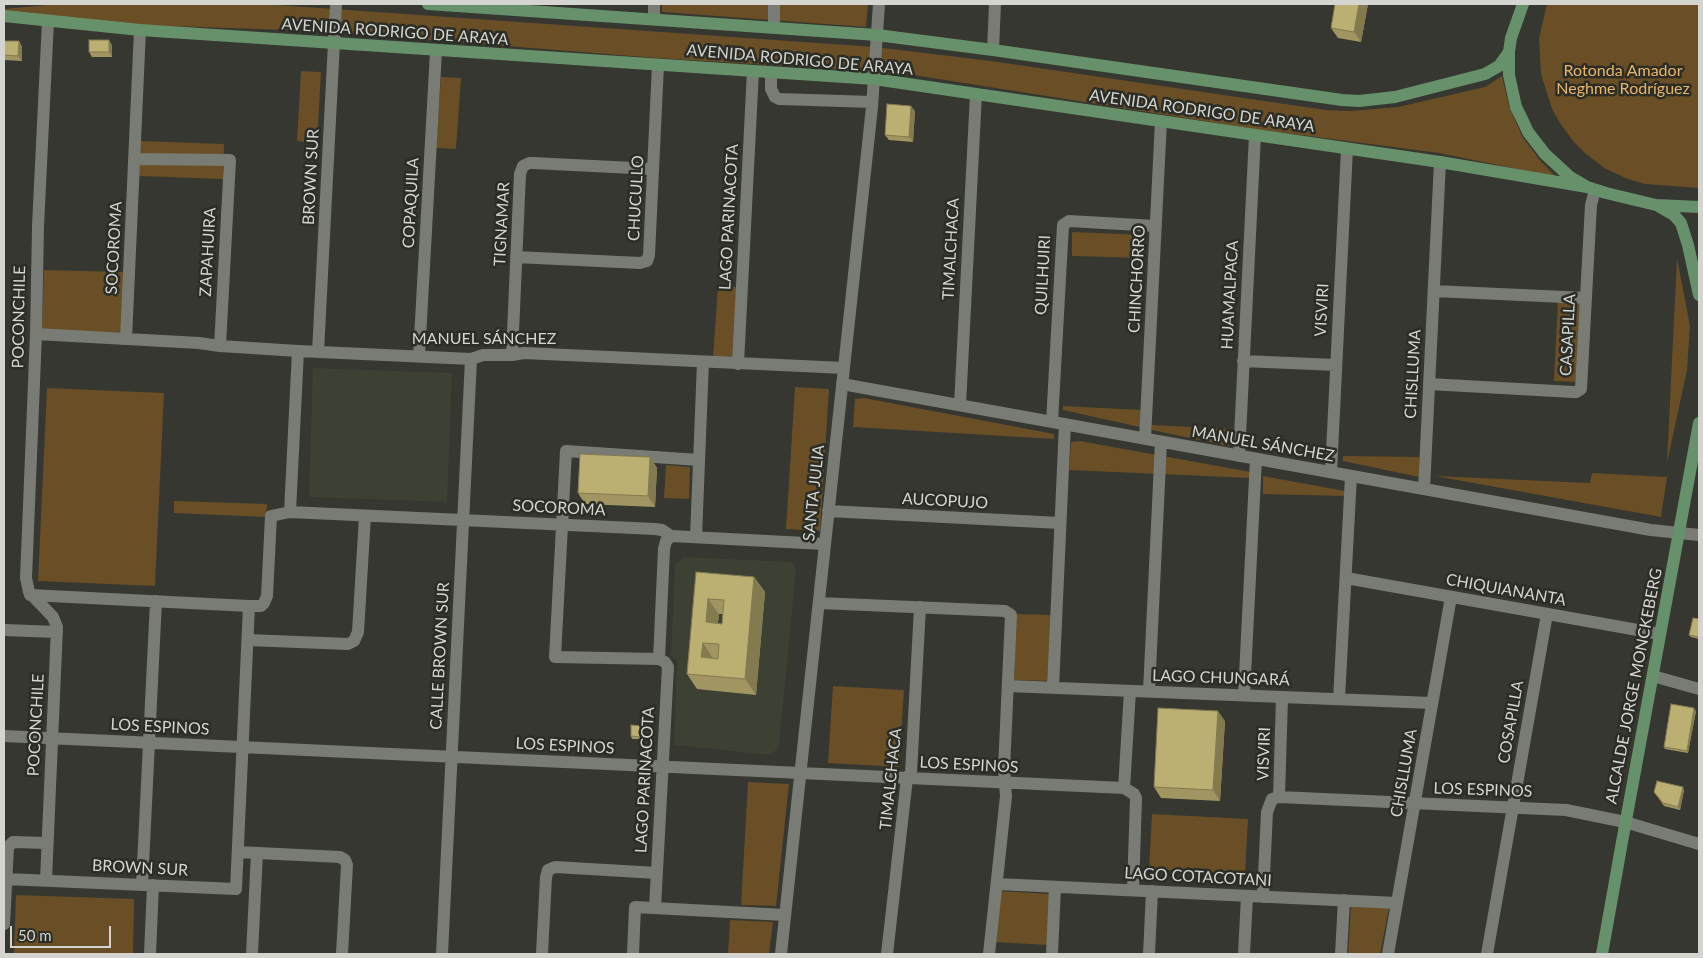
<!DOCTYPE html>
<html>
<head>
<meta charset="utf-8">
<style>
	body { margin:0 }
	#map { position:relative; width:1703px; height:958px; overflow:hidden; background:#353730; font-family:Lato,sans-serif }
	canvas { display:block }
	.frame { position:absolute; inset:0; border:5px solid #d4d5d1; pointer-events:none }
	.scale { position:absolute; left:10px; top:926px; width:101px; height:22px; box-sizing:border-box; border:2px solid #d4d5d1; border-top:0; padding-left:6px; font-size:15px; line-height:18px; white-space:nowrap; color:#d4d5d1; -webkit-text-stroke:4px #2b2d26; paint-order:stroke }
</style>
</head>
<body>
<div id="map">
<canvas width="1703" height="958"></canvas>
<div class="frame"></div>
<div class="scale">50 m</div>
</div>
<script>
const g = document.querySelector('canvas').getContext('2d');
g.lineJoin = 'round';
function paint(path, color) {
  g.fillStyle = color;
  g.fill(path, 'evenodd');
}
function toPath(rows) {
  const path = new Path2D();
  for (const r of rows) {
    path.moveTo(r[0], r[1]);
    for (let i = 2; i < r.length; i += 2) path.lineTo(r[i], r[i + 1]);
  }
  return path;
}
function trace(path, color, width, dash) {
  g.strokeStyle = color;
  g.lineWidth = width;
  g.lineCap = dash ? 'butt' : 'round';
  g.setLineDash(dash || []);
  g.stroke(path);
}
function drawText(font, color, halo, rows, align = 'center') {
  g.font = font + ' Lato,sans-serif';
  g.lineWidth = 5;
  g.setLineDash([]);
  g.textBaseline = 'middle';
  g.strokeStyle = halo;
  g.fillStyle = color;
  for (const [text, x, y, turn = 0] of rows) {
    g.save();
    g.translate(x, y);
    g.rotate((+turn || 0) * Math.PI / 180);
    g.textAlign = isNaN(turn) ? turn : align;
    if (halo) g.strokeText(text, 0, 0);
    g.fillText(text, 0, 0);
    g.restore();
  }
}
paint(toPath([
	[313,368,452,373,447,502,309,497],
	[684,557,792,562,796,569,779,747,771,755,674,745,677,661,671,656,675,564]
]), '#3c4134');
paint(toPath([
	[57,4,263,4,875,47,991,61,1326,110,1351,111,1398,107,1485,87,1502,76,1509,106,1522,136,1539,159,1556,177,1439,153,1255,129,901,73,657,58,318,31,140,25,4,14,4,9],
	[662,4,868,4,866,27,662,12],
	[1547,4,1699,4,1699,188,1645,184,1628,179,1606,169,1586,154,1573,141,1560,123,1552,109,1541,74,1539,38],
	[301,71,321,72,317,143,297,141],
	[441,77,461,78,456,149,436,148],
	[140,141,224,144,223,179,139,176],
	[1072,232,1146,235,1145,258,1072,256],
	[1677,258,1690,326,1687,370,1667,463],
	[44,270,125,272,122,333,42,330],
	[718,286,737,287,733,358,713,357],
	[1558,301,1580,302,1576,382,1554,381],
	[795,387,829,389,820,531,786,529],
	[47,388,164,393,155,586,38,581],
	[864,398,1054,434,1054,439,853,427,855,399],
	[1063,406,1141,410,1140,427,1063,410],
	[1152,425,1230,429,1229,446,1152,430],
	[1080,441,1251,472,1250,478,1069,470,1071,442],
	[1343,456,1419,457,1419,477,1343,461],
	[666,465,690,467,689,499,664,498],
	[1592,473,1667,477,1661,517,1435,476,1590,483],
	[1263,476,1345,491,1346,496,1263,494],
	[174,501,267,504,266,517,174,513],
	[1016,614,1052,615,1049,681,1014,680],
	[833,686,904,690,899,767,828,763],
	[748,782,789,784,776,906,741,905],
	[1152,814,1248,819,1245,874,1149,869],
	[999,891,1050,894,1047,945,996,942],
	[16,895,134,899,133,954,14,954],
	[1351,906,1389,908,1380,954,1348,954],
	[730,920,773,922,769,954,728,954]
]), '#694e26');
trace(toPath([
	[654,19,654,4],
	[774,27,774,4],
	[993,50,995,4],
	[771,73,771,89,775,97,779,99,872,102],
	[134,159,230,160,220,346],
	[516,257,640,263,647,261,649,255,658,65],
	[1434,291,1586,298],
	[36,334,199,343,220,346,298,351,471,359,483,355,512,355,524,353,844,368],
	[126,339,140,30],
	[318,352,336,4],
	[512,355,520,174,523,166,529,163,533,163,653,169],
	[419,356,436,51],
	[1243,361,1336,365],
	[738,364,753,71],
	[842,384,1651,530,1699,535],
	[1429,384,1573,392,1576,392,1581,389,1591,205,1595,190],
	[960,405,976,94],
	[1052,422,1063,225,1069,221,1156,226],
	[1145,439,1161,121],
	[1239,456,1255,135],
	[1331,472,1347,149],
	[1424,489,1440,162],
	[828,511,1060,523],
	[290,512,655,529,662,530,671,536,825,544],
	[696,537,703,362],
	[1346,578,1660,634],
	[30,595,249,606,261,606,264,603,267,596,271,516,290,512,298,351],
	[819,603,1005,611,1011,615,1004,769,1006,796,989,954],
	[4,630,57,632],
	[248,640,348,644,354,641,358,632,365,516],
	[659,659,664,549,666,541,671,536],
	[1653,676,1699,689],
	[1008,686,1432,703],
	[1053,688,1065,424],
	[1149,691,1161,442],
	[1244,695,1256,459],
	[1339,699,1351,476],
	[4,736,1124,788,1134,794,1136,798,1133,890],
	[1124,788,1130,691],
	[1279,797,1282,697],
	[238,852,340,857,345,860,347,865,342,954],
	[6,879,236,889,249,606],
	[46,880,57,627,53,617,29,592,26,578,36,334,38,226,48,21],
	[997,884,1397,903],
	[142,885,156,601],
	[1263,897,1267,812,1272,799,1279,797,1566,810,1625,822,1699,844],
	[655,908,668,667,665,662,659,659,555,657,566,451,699,460],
	[4,924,8,847,13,842,47,843],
	[150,954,153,885],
	[252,954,257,853],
	[442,954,471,359],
	[542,954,546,877,548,870,555,867,657,873],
	[633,954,635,907,785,915],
	[781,954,872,107,879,4],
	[887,954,907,778,911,773,920,607],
	[1052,954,1055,887],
	[1149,954,1152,891],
	[1244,954,1247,896],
	[1341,954,1344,900],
	[1388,954,1451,597],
	[1487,954,1547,614]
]), '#797c74', 12);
trace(toPath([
	[428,4,877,35,993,50,1342,100,1359,101,1395,97,1485,74,1499,66,1509,52],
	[1523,4,1511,38,1509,52,1509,75,1516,107,1522,119,1528,132,1545,154,1570,177,1587,187,1606,193,1656,205,1699,207],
	[4,16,140,30,874,79,1440,162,1587,187],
	[1660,207,1674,215,1681,223,1688,245,1699,295],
	[1602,954,1622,842,1699,423]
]), '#66916a', 12);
paint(toPath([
	[1335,4,1368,4,1361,42,1338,38,1331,28],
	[4,41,19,41,22,47,22,61,4,60],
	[112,45,112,57,92,57,89,52],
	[915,111,913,142,889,140,885,135],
	[650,457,657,468,655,507,585,504,578,493],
	[696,572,754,577,765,592,756,695,697,689,687,674],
	[719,614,723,614,722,624,718,623],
	[1699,619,1699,639,1691,637,1689,635],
	[1696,711,1688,753,1665,749,1664,747],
	[1225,721,1220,801,1161,798,1154,787],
	[643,726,645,728,645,739,632,739,631,736],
	[1684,790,1680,810,1664,806,1654,792]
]), '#a19662');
paint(toPath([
	[1359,4,1368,4,1361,42,1354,32],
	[109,40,112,45,112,57,109,52],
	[19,41,22,47,22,61,18,56],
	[911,106,915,111,913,142,909,137],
	[650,457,657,468,655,507,648,496],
	[754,577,765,592,756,695,745,679],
	[708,599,719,614,716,637,706,622],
	[703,643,713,658,712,673,701,657],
	[1694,708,1696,711,1688,753,1687,751],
	[1218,711,1225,721,1220,801,1213,790],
	[643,726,645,728,645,739,643,737],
	[1683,787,1684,790,1680,810,1678,807]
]), '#837a50');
const building = toPath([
	[1335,4,1359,4,1354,32,1331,28,1335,4],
	[89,40,109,40,109,52,89,52,89,40],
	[4,41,19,41,18,56,4,55,4,41],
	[887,104,911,106,909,137,885,135,887,104],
	[580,454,650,457,648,496,578,493,580,454],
	[696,572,754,577,745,679,687,674,696,572],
	[708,599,724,600,722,624,706,622,708,599],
	[703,643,719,644,718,659,701,657,703,643],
	[1693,618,1699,619,1699,637,1689,635,1693,618],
	[1671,704,1694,708,1687,751,1664,747,1671,704],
	[1158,708,1218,711,1213,790,1154,787,1158,708],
	[631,725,643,726,643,737,631,736,631,725],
	[1657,781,1683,787,1678,807,1663,803,1654,792,1657,781]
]);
paint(building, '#bbaf72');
trace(building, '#837a50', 1);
drawText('16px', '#d4d5d1', '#2b2d26', [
	["AVENIDA RODRIGO DE ARAYA",395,32,4],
	["AVENIDA RODRIGO DE ARAYA",800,60,5],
	["AVENIDA RODRIGO DE ARAYA",1202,111,8],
	["BROWN SUR",311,177,-87],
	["CHUCULLO",636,198,-87],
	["COPAQUILA",411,203,-87],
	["LAGO PARINACOTA",729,217,-87],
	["TIGNAMAR",502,224,-87],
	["SOCOROMA",114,248,-87],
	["TIMALCHACA",951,249,-87],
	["ZAPAHUIRA",208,252,-87],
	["QUILHUIRI",1043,275,-87],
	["CHINCHORRO",1137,279,-87],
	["HUAMALPACA",1230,295,-87],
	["VISVIRI",1322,310,-87],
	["POCONCHILE",19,317,-89],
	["CASAPILLA",1568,335,-87],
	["MANUEL SÁNCHEZ",484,339],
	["CHISLLUMA",1413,374,-87],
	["MANUEL SÁNCHEZ",1263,444,10],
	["SANTA JULIA",814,493,-84],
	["AUCOPUJO",945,501,3],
	["SOCOROMA",559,508,3],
	["CHIQUIANANTA",1506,590,10],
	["CALLE BROWN SUR",440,656,-87],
	["LAGO CHUNGARÁ",1221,678,2],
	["ALCALDE JORGE MONCKEBERG",1634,686,-79],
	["COSAPILLA",1511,722,-80],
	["POCONCHILE",36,725,-87],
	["LOS ESPINOS",160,727,3],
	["LOS ESPINOS",565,746,3],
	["VISVIRI",1264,754,-88],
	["LOS ESPINOS",969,765,3],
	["CHISLLUMA",1404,773,-80],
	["TIMALCHACA",891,779,-84],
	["LAGO PARINACOTA",645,780,-87],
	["LOS ESPINOS",1483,790,2],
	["BROWN SUR",140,868,3],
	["LAGO COTACOTANI",1198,877,3]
]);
drawText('16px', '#e9b468', '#2b2d26', [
	["Rotonda Amador",1623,71],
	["Neghme Rodríguez",1623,89]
]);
</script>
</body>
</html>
